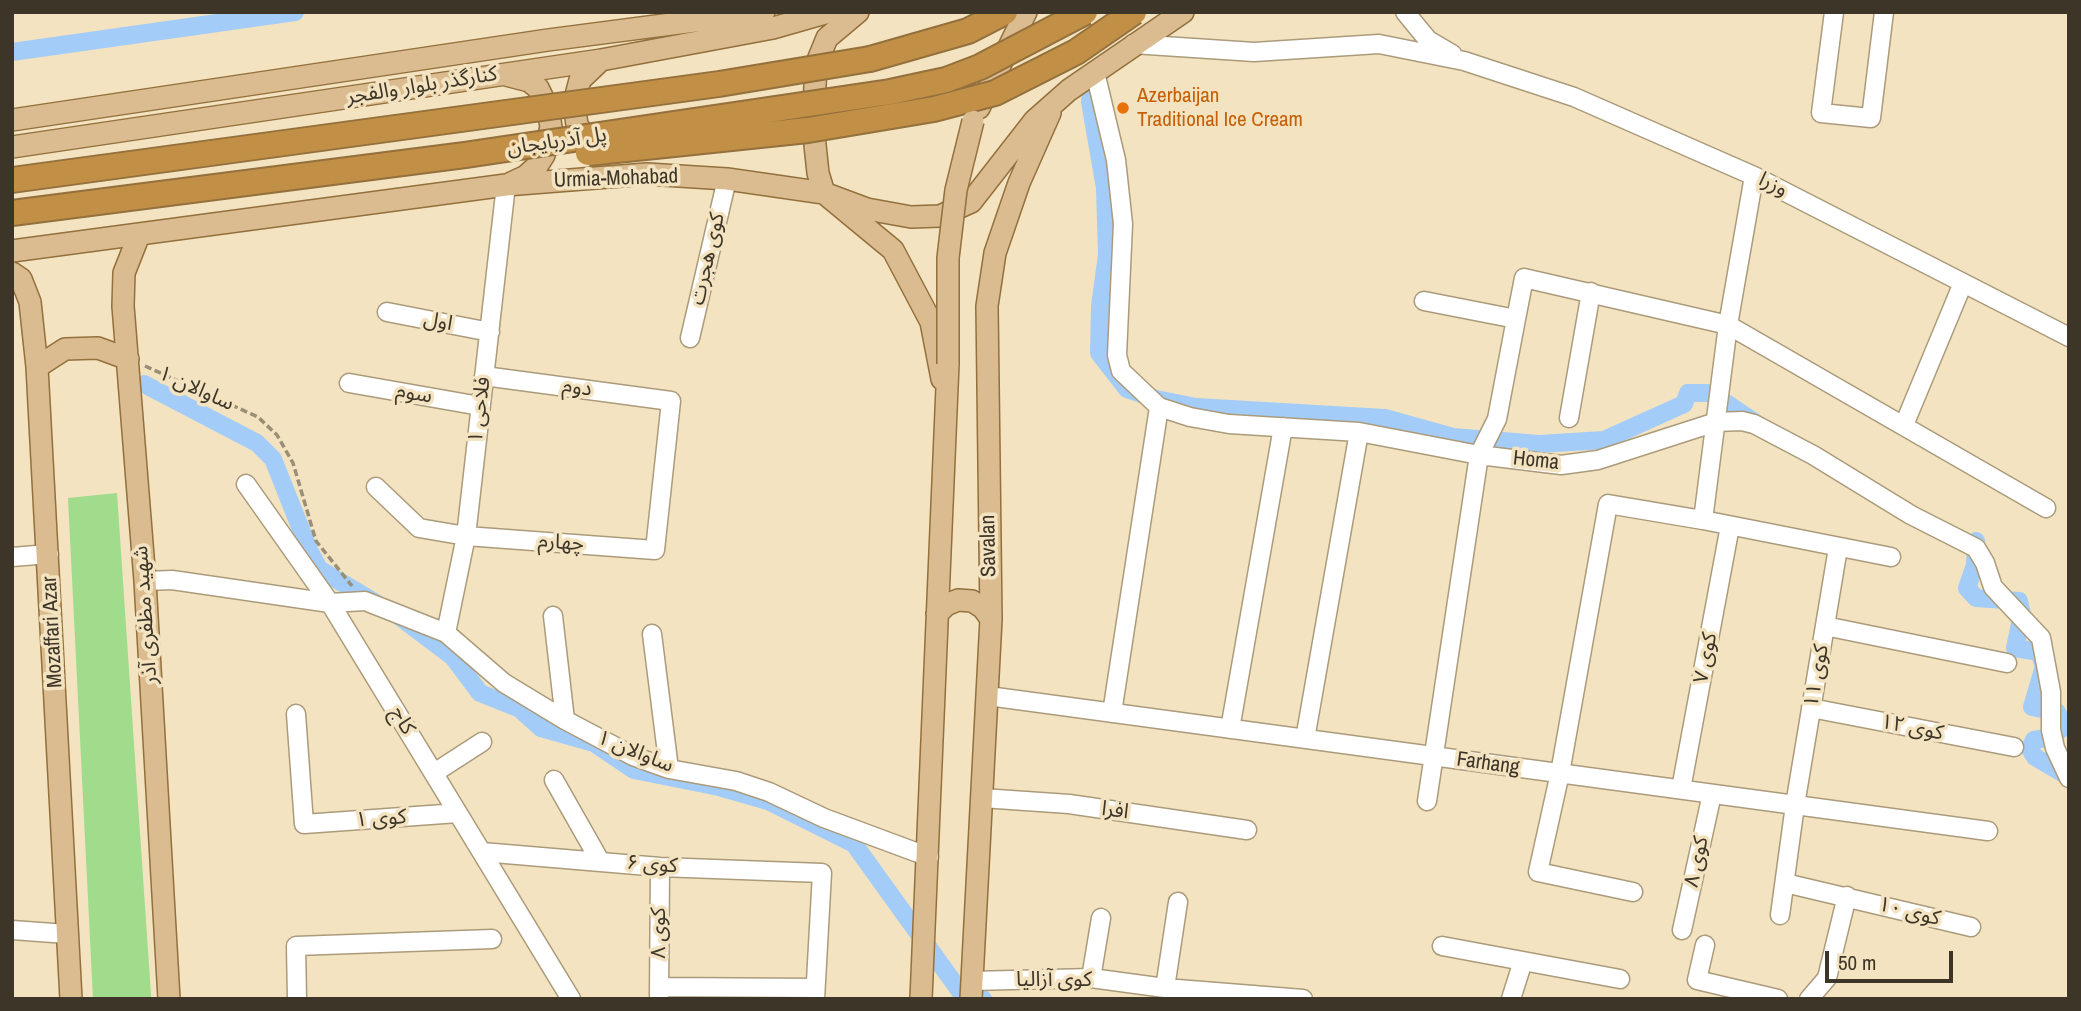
<!DOCTYPE html>
<html>
<head>
<meta charset="utf-8">
<style>
	body { margin:0 }
	#map { position:relative; width:2081px; height:1011px; overflow:hidden; background:#f3e3c0; font-family:"Archivo Narrow",sans-serif }
	canvas { display:block }
	.frame { position:absolute; inset:0; border:14px solid #3c3528; pointer-events:none }
	.scale { position:absolute; left:1825px; top:951px; width:128px; height:32px; box-sizing:border-box; border:4px solid #3c3528; border-top:0; padding-left:9px; font-size:21px; line-height:24px; white-space:nowrap; color:#3c3528; -webkit-text-stroke:5px #f3e3c0; paint-order:stroke }
</style>
</head>
<body>
<div id="map">
<canvas width="2081" height="1011"></canvas>
<div class="frame"></div>
<div class="scale">50 m</div>
</div>
<script>
const g = document.querySelector('canvas').getContext('2d');
g.lineJoin = 'round';
function paint(path, color) {
  g.fillStyle = color;
  g.fill(path, 'evenodd');
}
function toPath(rows) {
  const path = new Path2D();
  for (const r of rows) {
    path.moveTo(r[0], r[1]);
    for (let i = 2; i < r.length; i += 2) path.lineTo(r[i], r[i + 1]);
  }
  return path;
}
function trace(path, color, width, dash) {
  g.strokeStyle = color;
  g.lineWidth = width;
  g.lineCap = dash ? 'butt' : 'round';
  g.setLineDash(dash || []);
  g.stroke(path);
}
function drawText(font, color, halo, rows, align = 'center') {
  g.font = font + ' "Archivo Narrow","Noto Sans Arabic",sans-serif';
  g.lineWidth = 7;
  g.setLineDash([]);
  g.textBaseline = 'middle';
  g.strokeStyle = halo;
  g.fillStyle = color;
  for (const [text, x, y, turn = 0] of rows) {
    g.save();
    g.translate(x, y);
    g.rotate((+turn || 0) * Math.PI / 180);
    g.textAlign = isNaN(turn) ? turn : align;
    if (halo) g.strokeText(text, 0, 0);
    g.fillText(text, 0, 0);
    g.restore();
  }
}
paint(toPath([
	[117,493,151,995,151,999,93,999,68,498]
]), '#a0dc8c');
trace(toPath([
	[12,52,295,12],
	[1092,76,1090,102,1105,188,1107,255,1100,306,1099,353,1127,389,1156,399,1196,407,1385,418,1453,437,1539,444,1604,440,1684,404,1688,393,1711,393,1756,423],
	[144,384,257,443,273,459,310,552,319,569,376,603],
	[1976,541,1975,565,1967,588,1976,598,2019,601,2022,614,2015,648,2039,652,2044,666,2032,707,2057,712,2064,726,2052,737,2034,740,2030,749,2035,757,2069,777],
	[400,617,453,657,480,693,520,709,541,728,594,743,634,770,719,787,768,801,854,844,962,994,983,999]
]), '#a3cdf8', 18);
const minor = toPath([
	[1405,12,1428,40,1452,54],
	[1834,12,1821,113,1871,118,1884,12],
	[1133,44,1254,52,1379,44,1464,61,1574,97,1754,176,2069,337],
	[1095,72,1116,160,1123,224,1117,355,1121,371,1159,407,1190,417,1229,424,1359,432,1479,455,1561,465,1598,460,1716,422,1742,421,1754,424,1813,455,1911,515,1976,548,1985,563,1993,587,2041,638,2051,692,2051,730,2055,748,2069,778],
	[1424,301,1516,319,1524,278,1728,325,1754,176],
	[387,312,490,332],
	[690,338,727,179],
	[349,383,480,406],
	[1569,418,1591,292],
	[1904,425,1963,283],
	[246,484,330,603,571,999],
	[376,487,419,528,466,536,655,550,671,401,484,376],
	[1703,520,1891,557],
	[12,557,49,554],
	[145,581,172,580,330,603,365,601,446,633,504,683,565,720,633,756,669,769,736,781,769,792,824,818,929,857],
	[553,616,565,720],
	[1825,626,2007,663],
	[446,633,466,536,506,185],
	[652,634,669,769],
	[988,696,1988,831],
	[1811,708,2014,747],
	[1112,713,1159,407],
	[296,714,304,824,458,813],
	[1230,729,1283,427],
	[1305,739,1359,432],
	[434,773,482,742],
	[554,780,600,861],
	[1681,789,1730,526],
	[982,798,1069,804,1247,830],
	[1427,801,1479,455,1497,419,1516,319],
	[482,852,660,867,822,873,815,999],
	[1785,883,1971,927],
	[1633,892,1538,872,1560,773,1608,504,1703,520,1728,325,2046,508],
	[1780,915,1795,805,1838,548],
	[12,930,67,934],
	[1682,930,1712,794],
	[1705,945,1697,980,1778,999],
	[1442,946,1620,979],
	[1091,978,1101,918],
	[972,981,1091,978,1165,988,1303,999],
	[659,987,815,988],
	[1165,988,1178,902],
	[659,996,660,867],
	[297,999,296,946,492,939],
	[1511,999,1523,961],
	[1809,999,1827,978,1847,896]
]);
const major = toPath([
	[858,12,827,38,816,65,813,126,818,173,824,193,893,250,931,322,942,379],
	[506,75,529,81,538,88,548,109,551,127,544,155,537,166,526,176,511,183],
	[979,108,1026,12],
	[12,120,548,40,764,12],
	[12,147,601,60,773,28,829,12],
	[593,147,577,125,574,103,580,80,601,60],
	[139,235,124,273,123,306,145,581,169,999],
	[12,251,506,185,647,174,727,179,824,193,867,209,911,217,940,216,971,202,1035,120,1069,90,1183,12],
	[12,273,21,279,30,302,37,367,71,999],
	[37,367,65,349,98,348,128,359],
	[937,614,946,605,958,600,972,601,983,608,991,619],
	[921,999,948,364],
	[971,999,991,619,987,306,995,253,1019,183,1050,113]
]);
const highway = toPath([
	[870,59,968,31,1005,12]
]);
trace(minor, '#ab9b7b', 21);
trace(major, '#93703c', 24);
trace(highway, '#93703c', 28);
trace(toPath([
	[145,366,258,417,277,435,293,463,316,541,352,586]
]), '#9a8e76', 3.5, [7, 3.5]);
trace(minor, '#fff', 18);
trace(major, '#dabc90', 21);
trace(highway, '#c28f46', 24);
const majorBridge = toPath([
	[948,364,948,258,956,190,973,121]
]);
const highwayBridge = toPath([
	[588,153,808,130,934,109,995,93,1076,52,1134,12],
	[12,180,719,84,870,59],
	[12,213,465,155,890,92,946,80,980,67,1085,12]
]);
trace(majorBridge, '#93703c', 24, []);
trace(highwayBridge, '#93703c', 28, []);
trace(majorBridge, '#dabc90', 21);
trace(highwayBridge, '#c28f46', 24);
for (const [x, y, r, color] of [
	[1123,108,7,"#e8710a"]
]) {
  const dot = new Path2D();
  dot.arc(x, y, r, 0, 2 * Math.PI);
  g.fillStyle = color;
  g.fill(dot);
  trace(dot, '#f3e3c0', 2.5);
}
drawText('21px', '#3c3528', '#f3e3c0', [
	["کنارگذر بلوار والفجر",422,86,-9],
	["پل آذربایجان",557,142,-8],
	["Urmia-Mohabad",616,179,-2],
	["وزرا",1773,185,26],
	["کوی هجرت",708,259,-77],
	["اول",438,322,11],
	["دوم",577,388,8],
	["ساوالان ۱",196,389,24],
	["سوم",414,394,10],
	["فلاحی ۱",480,410,-83],
	["Homa",1536,461,6],
	["چهارم",561,543,4],
	["Savalan",989,546,-91],
	["شهید مظفری آذر",146,615,-94],
	["Mozaffari Azar",53,632,-93],
	["کوی ۷",1706,658,-79],
	["کوی ۱۱",1817,676,-80],
	["کاج",402,721,59],
	["کوی ۱۲",1912,728,11],
	["ساوالان ۱",635,752,22],
	["Farhang",1488,764,8],
	["افرا",1115,811,8],
	["کوی ۱",381,819,-4],
	["کوی ۸",1697,862,-78],
	["کوی ۶",652,865,4],
	["کوی ۱۰",1909,912,14],
	["کوی ۸",659,933,-90],
	["کوی آزالیا",1054,980]
]);
drawText('21px', '#c56008', '#f3e3c0', [
	["Azerbaijan",1137,96],
	["Traditional Ice Cream",1137,120]
], 'left');
</script>
</body>
</html>
